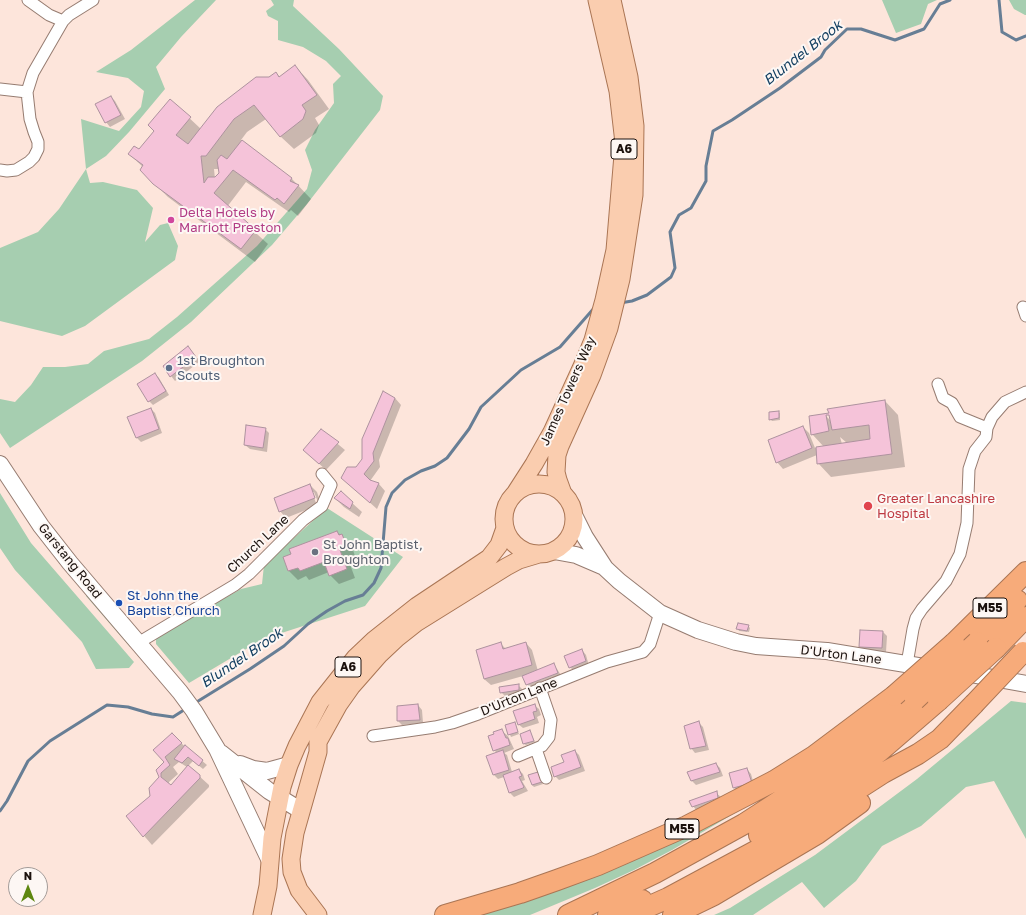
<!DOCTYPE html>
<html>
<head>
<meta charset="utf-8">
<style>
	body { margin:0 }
	#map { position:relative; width:1026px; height:915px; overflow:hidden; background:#fde5db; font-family:"Golos Text",sans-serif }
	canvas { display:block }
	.north { position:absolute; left:8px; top:867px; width:40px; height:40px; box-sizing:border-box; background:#fdf7f4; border:1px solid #a39b98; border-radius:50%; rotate:0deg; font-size:11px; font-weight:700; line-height:16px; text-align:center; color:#1c120e }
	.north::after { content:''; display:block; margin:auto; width:14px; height:18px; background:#5e8710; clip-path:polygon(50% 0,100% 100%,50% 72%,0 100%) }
</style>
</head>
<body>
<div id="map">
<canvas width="1026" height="915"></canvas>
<div class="north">N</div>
</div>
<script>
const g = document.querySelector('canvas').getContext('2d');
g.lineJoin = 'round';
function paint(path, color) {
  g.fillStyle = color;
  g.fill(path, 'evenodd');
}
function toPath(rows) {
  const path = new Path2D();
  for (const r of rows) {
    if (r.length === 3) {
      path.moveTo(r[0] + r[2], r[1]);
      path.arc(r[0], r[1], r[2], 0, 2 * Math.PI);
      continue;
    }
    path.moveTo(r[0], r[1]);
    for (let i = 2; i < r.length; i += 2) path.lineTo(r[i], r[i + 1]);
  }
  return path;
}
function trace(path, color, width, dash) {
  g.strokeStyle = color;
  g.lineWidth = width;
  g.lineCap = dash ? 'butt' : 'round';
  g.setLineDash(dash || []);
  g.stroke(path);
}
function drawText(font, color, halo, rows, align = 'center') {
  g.font = font + ' "Golos Text",sans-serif';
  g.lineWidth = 4;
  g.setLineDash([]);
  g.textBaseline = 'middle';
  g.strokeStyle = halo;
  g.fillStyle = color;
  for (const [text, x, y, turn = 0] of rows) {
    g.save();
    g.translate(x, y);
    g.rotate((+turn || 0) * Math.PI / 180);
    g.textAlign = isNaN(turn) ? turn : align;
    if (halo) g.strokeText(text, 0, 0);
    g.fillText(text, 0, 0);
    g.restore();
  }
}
paint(toPath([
	[195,0,220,0,216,0,181,37,156,67,165,89,129,132,106,156,86,169,90,183,103,182,137,190,153,208,145,242,160,225,168,223,178,246,175,260,85,326,62,336,0,321,0,248,38,232,59,209,86,169,81,119,119,131,141,107,144,91,128,78,96,72,131,50],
	[271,0,294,0,293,6,339,49,383,96,380,110,307,204,272,245,191,322,142,361,10,448,0,433,0,399,15,402,31,385,43,367,65,367,88,364,104,351,149,339,177,317,257,246,307,189,312,170,305,150,315,130,334,103,333,84,341,76,326,61,303,47,278,40,278,21,268,16,266,11,274,5],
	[882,0,937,0,928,4,921,24,896,33],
	[1009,0,1026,0,1026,15,1025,15,1014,9],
	[0,493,31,543,134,662,129,668,96,669,82,642,15,570,0,548],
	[327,508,403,557,365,606,263,639,189,683,156,644,156,640,157,636,241,589,262,584,264,565],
	[88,594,131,645,130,647,86,596],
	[1011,701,1026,703,1026,839,994,781,966,787,921,826,882,846,856,881,824,908,802,882,753,915,714,915,730,908,815,855,917,779],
	[747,806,672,850,634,870,595,888,530,915,462,915]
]), '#a6ceb0');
paint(toPath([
	[295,66,308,80,329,109,315,118,319,125,316,133,294,149,280,136,266,119,247,132,241,140,292,179,311,199,298,216,291,210,289,212,246,182,227,207,268,244,255,262,168,197,154,183,143,167,129,154,140,150,155,131,170,100,201,129,276,73,280,77],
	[214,169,219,169,220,173,215,179],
	[111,97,115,101,125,119,110,127,106,122],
	[188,348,200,361,175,381,164,367],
	[155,374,159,378,169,395,153,405,149,401],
	[395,398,401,405,379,460,380,467,370,481,379,484,385,491,377,509,349,484,357,468,363,459],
	[885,401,898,415,905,467,831,477,818,463,817,455,783,469,777,462,803,427,809,433,815,448,824,447,812,434,825,415,831,421],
	[840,437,847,443,842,444],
	[151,409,155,413,162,433,141,442,137,438,128,418],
	[778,412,780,413,780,420,772,421,770,419],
	[265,429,269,433,267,452,250,449,245,445],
	[321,430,345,450,326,470,304,450],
	[310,485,317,492,321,504,286,518,280,511],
	[312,492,314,492,318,502,316,503],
	[341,493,362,512,359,517,344,507,335,498],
	[337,532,351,544,355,556,348,559,355,578,339,584,330,575,329,572,309,580,306,576,298,580,289,571,284,558],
	[748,626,750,628,749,632,739,631,738,629],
	[883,632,887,636,886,652,864,650,860,646],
	[526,643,532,650,538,671,553,665,557,669,562,677,531,689,527,684,523,676,491,685,484,679,501,644,506,649],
	[582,650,586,655,589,666,574,671,570,667],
	[518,685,522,689,522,694,506,697,501,692],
	[418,705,422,710,423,723,402,725,398,721,398,707],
	[534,705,539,709,541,715,537,717,539,723,523,728,518,724],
	[515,723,519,734,511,737,506,726],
	[699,723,703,727,709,750,695,753,691,748],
	[502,731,508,736,514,749,504,753,507,755,512,772,519,770,523,774,525,780,522,781,528,791,514,797,510,793,504,777,498,779,494,775,487,757,497,753,494,750],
	[530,732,535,742,526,745,524,744],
	[181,743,207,765,203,769,193,761,188,766,209,785,209,787,152,845,127,816,151,796,160,777,157,770,165,762,154,750],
	[179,762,187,767,172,786,169,784,169,782,178,774,173,767],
	[575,751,579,755,585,771,559,780,555,776],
	[716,764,720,768,723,776,696,785,692,781],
	[747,769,751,774,755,788,738,792,734,788,730,774],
	[538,773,543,784,534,787,532,785],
	[716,793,721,797,722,802,697,811,693,806]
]), '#0003');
trace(toPath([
	[999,0,1002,32,1016,40,1026,36],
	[620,303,632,301,647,295,671,277,675,268,670,232,679,215,691,208,706,181,706,166,713,131,732,120,780,88,821,57,825,50,847,29,861,29,895,40,924,29,940,4,950,0],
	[195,703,250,669,284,646,308,624,327,611,345,601,363,595,374,583,381,568,386,507,392,493,405,480,421,471,435,466,447,458,469,429,481,407,521,370,560,347,595,307],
	[0,811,7,801,28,761,50,741,107,705,128,707,152,714,173,717,187,708]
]), '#677e95', 3);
const building = toPath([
	[295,65,317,95,302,105,306,111,303,119,280,137,254,105,234,119,206,156,201,156,204,183,208,177,215,177,219,173,217,160,221,155,227,159,242,140,292,178,290,181,299,185,284,204,277,198,275,200,233,170,214,193,256,230,241,249,153,184,140,170,143,165,128,154,134,146,139,149,154,131,148,125,170,99,191,117,176,135,188,144,217,107,256,77,269,77,276,72,279,77,295,65],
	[111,96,121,115,105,123,95,104,111,96],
	[188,346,196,357,170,377,163,366,188,346],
	[155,373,166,391,148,402,137,384,155,373],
	[383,391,395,398,373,453,374,461,364,474,370,480,379,483,370,503,341,478,347,467,356,467,362,459,362,439,383,391],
	[885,400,892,454,817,464,816,447,870,439,869,425,832,430,829,415,826,415,829,431,811,435,809,416,829,413,827,409,885,400],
	[151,408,159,429,136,438,127,417,151,408],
	[779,411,779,418,769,420,769,412,779,411],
	[246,425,266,428,263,448,244,445,246,425],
	[803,426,812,448,776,463,768,440,803,426],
	[321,429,339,442,319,464,303,450,321,429],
	[310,484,315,498,279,512,274,498,310,484],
	[341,491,353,502,350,509,334,498,341,491],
	[337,531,339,535,342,534,347,547,340,550,347,569,329,576,324,562,300,571,298,568,288,571,283,557,291,554,289,549,337,531],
	[738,623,749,625,747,631,736,629,738,623],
	[860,630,883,631,882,648,859,647,860,630],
	[501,642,503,649,526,642,532,665,484,679,476,650,501,642],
	[582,649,586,661,569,668,564,656,582,649],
	[554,663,558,673,526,685,522,676,554,663],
	[519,684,519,690,500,693,499,687,519,684],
	[418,704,420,720,397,721,397,706,418,704],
	[535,704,537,711,533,712,535,719,518,725,513,711,535,704],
	[699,721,706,746,690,749,684,726,699,721],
	[515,722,518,732,508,735,505,725,515,722],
	[502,729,506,738,508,738,510,745,493,751,488,736,494,734,493,732,502,729],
	[530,730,534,741,523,744,520,734,530,730],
	[172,733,182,743,165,757,170,765,161,773,161,777,171,785,188,765,200,775,200,778,143,837,126,816,150,796,149,788,159,777,156,770,164,762,153,750,172,733],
	[185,745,203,760,199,766,188,757,182,763,174,759,185,745],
	[503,750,509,770,493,775,486,756,503,750],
	[575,750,581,767,554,777,551,767,564,762,561,755,575,750],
	[716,763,720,772,691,781,687,772,716,763],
	[747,768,752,783,733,788,729,773,747,768],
	[519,769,522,776,519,777,524,787,523,788,509,793,503,775,519,769],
	[538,772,542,782,532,785,528,775,538,772],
	[717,791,718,798,692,807,689,801,717,791]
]);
paint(building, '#f5c3d9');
trace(building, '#ad929e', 1);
const street = toPath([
	[28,0,49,15,63,21],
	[0,89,27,92],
	[0,170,7,171,16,170,29,162,34,157,38,149,38,142,34,132,30,119,27,92,33,73,63,21,69,15,93,0],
	[1023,307,1026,316],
	[938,384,943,398,952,403,960,417,987,428],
	[138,643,235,585,249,574,303,520,322,506,331,485,322,474],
	[907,664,913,629,916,618,922,609,946,581,960,554,967,523,969,469,975,451,986,437,987,428,992,417,1005,402,1026,392],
	[373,736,435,727,452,723,478,714,607,662,643,652,650,644,660,613],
	[536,749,546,778],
	[518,756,542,746,549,737,551,720,540,688]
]);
const secondary = toPath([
	[0,464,41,526,70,563,180,692,194,711,217,749,270,861],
	[575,517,585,537,605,568,619,581,660,613,698,630,736,642,756,646,827,651,936,669],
	[554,551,576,555,604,567],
	[959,672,1026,684],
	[221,753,269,791,300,810],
	[240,764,253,769,267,771,289,765]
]);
const primary = toPath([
	[539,519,35],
	[562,491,558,480,556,472,557,455,560,446,592,375,609,328,621,279,634,195,635,126,629,77,612,0],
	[516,492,534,464,552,432,584,362,593,340,604,300,615,250,624,143,618,91,597,0],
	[262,915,268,886,272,838,282,787,289,765,297,746,320,702,355,658,374,640,417,606,489,558,499,545,505,528],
	[318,915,299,890,292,872,291,859,295,833,318,752,318,742,339,704,351,687,380,654,397,638,416,623,506,567,519,560,539,554]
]);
const highway = toPath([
	[977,642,1017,600],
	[954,643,1026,572],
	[996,648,1026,617],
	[759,835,822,794,879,752,938,701],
	[445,915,520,893,557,880,598,865,687,826,774,781,814,756,894,696],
	[568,915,655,873,744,824,815,778,888,722,915,700],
	[608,915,642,900],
	[630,915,668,898,774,841,807,822,883,773,918,754,940,739,974,704],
	[673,915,714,895,817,834,860,803]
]);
trace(street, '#967c71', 13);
trace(secondary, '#967c71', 18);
trace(primary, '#aa7554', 19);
trace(highway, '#aa7554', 22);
trace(street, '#fff', 11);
trace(secondary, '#fff', 16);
trace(primary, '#facdaf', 17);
trace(highway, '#f7ab7a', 20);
const highwayBridge = toPath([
	[894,696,954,643],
	[915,700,977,642],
	[938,701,996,648],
	[974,704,1023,652]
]);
trace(highwayBridge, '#aa7554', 22, []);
trace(highwayBridge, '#f7ab7a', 20);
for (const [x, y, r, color] of [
	[171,220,4,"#d1479c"],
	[169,368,4,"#5c6f8a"],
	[868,506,5,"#e0444e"],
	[315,552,4,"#6b7280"],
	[119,603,4,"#1a4fb4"]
]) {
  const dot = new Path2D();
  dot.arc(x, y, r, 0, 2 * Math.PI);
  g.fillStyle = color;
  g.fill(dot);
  trace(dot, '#fdf7f4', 1.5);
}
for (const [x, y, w] of [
	[624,149,26],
	[990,608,34],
	[348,667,26],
	[682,829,34]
]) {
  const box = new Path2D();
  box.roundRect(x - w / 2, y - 10, w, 20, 3);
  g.fillStyle = '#fdf7f4';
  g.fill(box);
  trace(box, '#1c120e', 1);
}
drawText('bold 12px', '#1c120e', null, [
	["A6",624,149],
	["M55",990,608],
	["A6",348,667],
	["M55",682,829]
]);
drawText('13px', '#b23c85', '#fdf7f4', [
	["Delta Hotels by",179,213],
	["Marriott Preston",179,228]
], 'left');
drawText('13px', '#4e5e75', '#fdf7f4', [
	["1st Broughton",177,361],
	["Scouts",177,376]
], 'left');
drawText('13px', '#1c120e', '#fdf7f4', [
	["James Towers Way",568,391,-66],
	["Church Lane",258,544,-43],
	["Garstang Road",70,561,51],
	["D'Urton Lane",841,655,7],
	["D'Urton Lane",519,697,-22]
]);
drawText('13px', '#be3a42', '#fdf7f4', [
	["Greater Lancashire",877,499],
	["Hospital",877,514]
], 'left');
drawText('13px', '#5b616d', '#fdf7f4', [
	["St John Baptist,",323,545],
	["Broughton",323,560]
], 'left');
drawText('13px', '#164399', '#fdf7f4', [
	["St John the",127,596],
	["Baptist Church",127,611]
], 'left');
drawText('italic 14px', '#133f61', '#fdf7f4', [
	["Blundel Brook",803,53,-38],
	["Blundel Brook",242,658,-34]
]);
</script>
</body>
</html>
